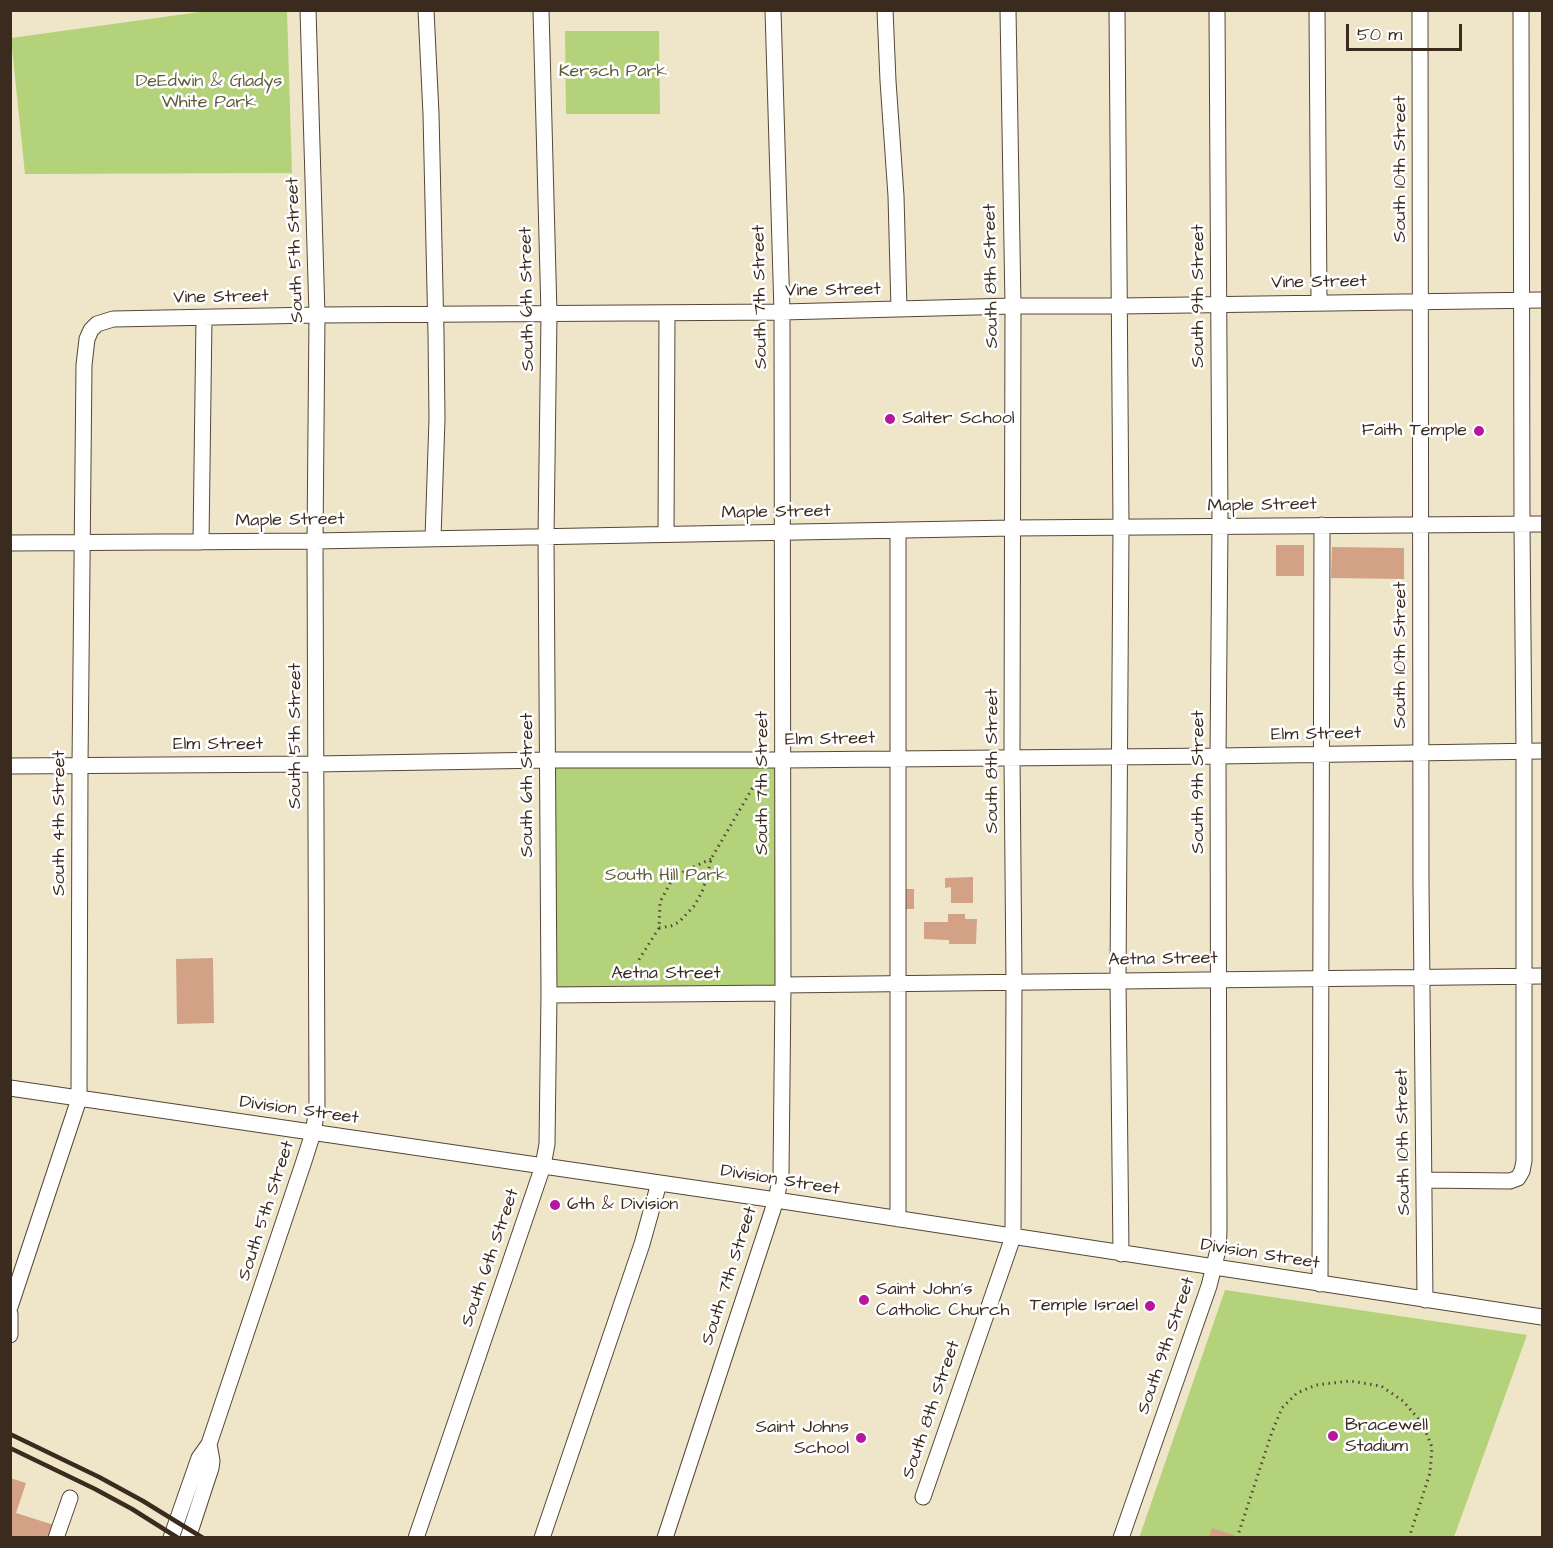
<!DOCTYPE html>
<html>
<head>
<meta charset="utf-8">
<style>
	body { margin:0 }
	#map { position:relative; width:1553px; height:1548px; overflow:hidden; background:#efe6ca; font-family:"Architects Daughter",sans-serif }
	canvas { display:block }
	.frame { position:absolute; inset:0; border:12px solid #3b2a1e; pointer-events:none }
	.scale { position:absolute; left:1346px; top:24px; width:116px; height:27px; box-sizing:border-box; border:3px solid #3b2a1e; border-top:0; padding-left:8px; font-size:18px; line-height:21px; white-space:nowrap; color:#3b2a1e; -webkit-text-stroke:4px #fff; paint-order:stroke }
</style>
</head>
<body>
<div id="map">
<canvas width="1553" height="1548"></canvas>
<div class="frame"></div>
<div class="scale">50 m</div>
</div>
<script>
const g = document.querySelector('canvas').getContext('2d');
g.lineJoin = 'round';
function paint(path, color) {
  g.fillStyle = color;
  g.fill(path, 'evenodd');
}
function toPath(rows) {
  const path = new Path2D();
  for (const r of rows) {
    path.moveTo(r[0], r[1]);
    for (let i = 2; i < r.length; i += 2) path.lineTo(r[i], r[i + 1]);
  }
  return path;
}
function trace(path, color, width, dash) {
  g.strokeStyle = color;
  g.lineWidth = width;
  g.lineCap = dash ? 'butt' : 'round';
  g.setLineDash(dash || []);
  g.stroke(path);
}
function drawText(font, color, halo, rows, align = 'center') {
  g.font = font + ' "Architects Daughter",sans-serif';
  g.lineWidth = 5;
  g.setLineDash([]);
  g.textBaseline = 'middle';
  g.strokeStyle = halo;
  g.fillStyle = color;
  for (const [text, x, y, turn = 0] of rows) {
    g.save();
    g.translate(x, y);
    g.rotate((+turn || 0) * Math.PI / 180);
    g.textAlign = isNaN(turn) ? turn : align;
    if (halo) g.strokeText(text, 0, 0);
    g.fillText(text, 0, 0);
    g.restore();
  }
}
paint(toPath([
	[207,11,287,11,292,173,25,174,11,38],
	[565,31,659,31,660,114,566,114],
	[547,760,783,760,783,993,549,995],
	[1225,1290,1527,1335,1454,1537,1139,1538]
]), '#b4d279');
paint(toPath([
	[1276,545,1304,545,1304,576,1276,576],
	[1332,547,1404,548,1404,579,1331,578],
	[973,877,973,903,951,903,951,887,945,888,945,878],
	[906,889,914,889,914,909,906,909],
	[948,914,965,914,965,919,977,919,976,944,949,944,949,940,924,939,924,922,948,922],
	[213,958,214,1023,177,1024,176,959],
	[10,1478,26,1483,16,1513,54,1525,50,1538,10,1538],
	[1212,1528,1234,1535,1233,1538,1209,1538]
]), '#d2a186');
const minor = toPath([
	[426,10,431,114,436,334,437,419,433,538],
	[885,10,888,81,896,196,899,309],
	[1117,10,1121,527,1118,981,1121,1254],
	[1317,10,1319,302],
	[1420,10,1421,885,1425,1300],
	[666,534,667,313],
	[201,542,204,318],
	[10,543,315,541,1012,528,1542,524],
	[10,766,315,764,547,760,783,760,1218,756,1542,751],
	[783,985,1542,976],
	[549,995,783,993],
	[10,1088,776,1200,1542,1317],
	[1424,1180,1510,1181,1518,1178,1522,1171,1524,1161,1524,751,1522,524,1521,10],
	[898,1219,898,530],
	[1320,1284,1322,525],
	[10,1307,79,1099,80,765,84,365,87,339,91,330,97,324,113,319,317,315,782,312,1013,306,1120,306,1542,300],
	[10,1314,10,1335],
	[923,1497,1013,1237,1014,982,1012,757,1013,306,1008,10],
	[56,1538,70,1498],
	[171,1538,199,1458,209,1444,304,1161,313,1133,317,1109,315,541,317,315,308,10],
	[188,1538,211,1468,212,1461,209,1444],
	[416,1538,543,1166,547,1144,549,995,546,536,549,314,541,10],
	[542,1538,642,1244,659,1183],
	[665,1538,776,1200,781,1175,783,985,782,312,773,10],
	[1121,1538,1209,1286,1218,1250,1219,1231,1218,756,1220,526,1217,10]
]);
trace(minor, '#564638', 17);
trace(toPath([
	[659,928,671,926,679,922,694,906,702,892,707,877,711,859,756,782],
	[626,980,659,928,660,902,673,878,687,870,711,859],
	[1237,1538,1272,1432,1282,1408,1297,1393,1316,1385,1350,1381,1381,1386,1403,1401,1422,1423,1432,1447,1430,1473,1409,1538]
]), '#564638', 3, [1.5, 4.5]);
trace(minor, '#fff', 15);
trace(toPath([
	[10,1434,99,1477,143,1501,203,1538],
	[10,1448,95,1489,132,1509,178,1538]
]), '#3b2a1e', 4.5);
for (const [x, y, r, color] of [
	[890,419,6,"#b5179e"],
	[1479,431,6,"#b5179e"],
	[555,1205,6,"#b5179e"],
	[864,1300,6,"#b5179e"],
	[1150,1306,6,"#b5179e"],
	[1333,1436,6,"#b5179e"],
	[861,1438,6,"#b5179e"]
]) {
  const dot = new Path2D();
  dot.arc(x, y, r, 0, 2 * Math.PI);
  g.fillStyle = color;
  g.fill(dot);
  trace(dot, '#fff', 2);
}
drawText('18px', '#5f5c39', '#fff', [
	["Kersch Park",613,72],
	["DeEdwin & Gladys",209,82],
	["White Park",209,103],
	["South Hill Park",666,876]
]);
drawText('18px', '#3b2a1e', '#fff', [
	["South 10th Street",1401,169,-90],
	["South 5th Street",296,250,-92],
	["South 8th Street",992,276,-91],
	["Vine Street",1319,283,-1],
	["Vine Street",833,291,-1],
	["South 9th Street",1199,296,-90],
	["South 7th Street",761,297,-91],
	["Vine Street",221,298,-1],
	["South 6th Street",528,299,-91],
	["Maple Street",1262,506,-1],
	["Maple Street",776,513,-1],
	["Maple Street",290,521,-1],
	["South 10th Street",1401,655,-90],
	["Elm Street",1316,735,-1],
	["South 5th Street",296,736,-90],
	["Elm Street",830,740,-1],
	["Elm Street",218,745],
	["South 8th Street",993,761,-90],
	["South 9th Street",1199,782,-90],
	["South 7th Street",763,783,-90],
	["South 6th Street",528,785,-90],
	["South 4th Street",60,823,-90],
	["Aetna Street",1163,960,-1],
	["Aetna Street",666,974],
	["Division Street",299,1111,8],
	["South 10th Street",1404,1142,-91],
	["Division Street",780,1181,9],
	["South 5th Street",267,1211,-72],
	["Division Street",1260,1255,9],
	["South 6th Street",491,1258,-71],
	["South 7th Street",730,1276,-72],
	["South 9th Street",1167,1346,-71],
	["South 8th Street",932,1410,-71]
]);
drawText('18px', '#3b2a1e', '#fff', [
	["Salter School",902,419],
	["Faith Temple",1467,431,"right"],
	["6th & Division",567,1205],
	["Saint John's",876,1290],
	["Catholic Church",876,1311],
	["Temple Israel",1138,1306,"right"],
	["Bracewell",1345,1426],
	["Stadium",1345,1447],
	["Saint Johns",849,1428,"right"],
	["School",849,1449,"right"]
], 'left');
</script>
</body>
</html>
